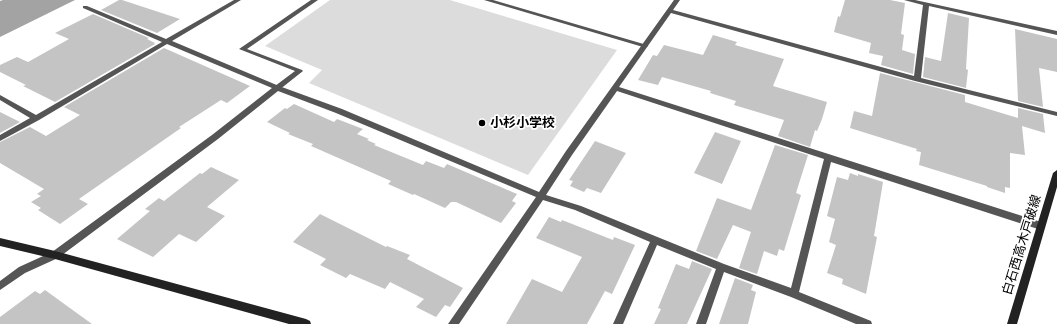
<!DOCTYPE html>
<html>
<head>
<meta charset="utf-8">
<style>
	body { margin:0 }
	canvas { display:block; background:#fff }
</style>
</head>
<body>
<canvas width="1057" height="324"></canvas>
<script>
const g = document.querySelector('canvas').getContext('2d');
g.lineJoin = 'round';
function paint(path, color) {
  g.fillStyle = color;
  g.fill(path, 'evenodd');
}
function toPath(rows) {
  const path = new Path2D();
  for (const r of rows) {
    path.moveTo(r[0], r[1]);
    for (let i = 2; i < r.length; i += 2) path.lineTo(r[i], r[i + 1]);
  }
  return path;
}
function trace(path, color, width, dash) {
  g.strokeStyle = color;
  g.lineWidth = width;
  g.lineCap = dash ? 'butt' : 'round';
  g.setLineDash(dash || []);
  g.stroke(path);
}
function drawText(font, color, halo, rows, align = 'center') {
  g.font = font + ' Rubik,"Noto Sans JP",sans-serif';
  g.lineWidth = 3.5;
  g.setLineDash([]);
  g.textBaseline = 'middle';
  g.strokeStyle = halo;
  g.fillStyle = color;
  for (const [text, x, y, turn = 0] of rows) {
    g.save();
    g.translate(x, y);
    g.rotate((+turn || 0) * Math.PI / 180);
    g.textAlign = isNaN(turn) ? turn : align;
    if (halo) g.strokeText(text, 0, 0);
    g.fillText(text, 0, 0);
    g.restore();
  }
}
paint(toPath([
	[330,0,450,0,617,50,528,175,309,83,322,70,265,46]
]), '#dcdcdc');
paint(toPath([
	[3,0,75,0,0,37,0,1]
]), '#a3a3a3');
paint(toPath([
	[119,0,122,0,180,19,157,33,101,10],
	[845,0,890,0,905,3,901,34,904,35,902,50,915,54,913,74,881,65,883,56,869,53,871,43,834,32,838,16,840,17],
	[948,13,969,18,966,69,968,70,966,88,923,77,925,57,941,61],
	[93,14,149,38,147,39,155,43,154,43,155,44,55,102,23,86,26,85,0,72,0,65,17,57,28,62,69,39,55,33],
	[1015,29,1057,39,1057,72,1039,68,1043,107,1018,101],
	[713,35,737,42,735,45,784,59,773,86,827,102,822,119,817,131,815,130,810,147,778,136,784,120,734,105,736,101,710,93,711,91,662,77,658,85,638,80,653,55,657,56,664,45,703,55],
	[164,48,250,86,227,103,221,100,179,127,181,128,79,199,88,204,60,224,38,210,41,208,31,202,41,196,37,194,44,189,0,163,0,142,30,127,46,136,80,115,64,107],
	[880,73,965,95,965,102,1018,118,1018,108,1043,114,1045,133,1022,126,1025,155,1010,153,1010,188,1005,187,1005,193,987,187,987,186,919,165,921,152,916,151,917,149,850,128,854,111,872,116],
	[294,104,334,122,337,119,363,129,357,134,369,139,367,140,376,144,374,145,423,165,426,161,444,168,447,164,517,194,512,201,516,203,501,223,456,202,451,202,445,208,414,194,413,195,388,184,391,181,311,146,313,144,288,134,290,133,267,122,285,108,287,109],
	[0,112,20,122,0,133],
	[715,132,741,141,722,184,694,173],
	[595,141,626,153,601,193,587,188,584,192,570,186,573,181,569,180],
	[775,145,808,155,796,193,801,195,784,251,779,249,777,256,764,251,757,274,739,268,751,232,733,225,717,259,696,251,717,198,751,210],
	[211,167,239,180,207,207,225,216,196,242,179,234,153,257,117,239,150,211,145,209,159,198,164,201,200,173,202,174],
	[850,173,858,176,858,174,883,182,874,236,877,237,866,294,842,284,843,279,827,273,836,245,829,242,835,219,827,216,837,177,848,180],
	[320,214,386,247,387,246,410,255,407,259,463,288,450,307,445,305,436,317,416,307,424,299,390,282,385,289,350,274,346,278,320,265,326,259,293,242],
	[549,217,561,222,562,220,613,240,614,237,635,245,612,294,605,291,587,324,506,324,532,279,562,292,582,257,536,238],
	[692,261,712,269,687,324,654,324,661,309,658,308,676,264,689,269],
	[735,278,753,285,751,290,756,292,748,324,719,324],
	[45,290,92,324,0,324,0,317,35,291,40,294]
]), '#c4c4c4');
paint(toPath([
	[311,0,318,0,247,49,302,70,303,71,279,90,275,90,273,88,275,86,295,71,239,49,311,0],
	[484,0,493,0,647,45,648,46,645,48,643,47,484,0]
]), '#555');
paint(toPath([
	[234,0,241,0,172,41,279,86,342,109,539,192,566,151,674,0,680,0,673,10,914,76,923,5,904,0,915,0,1057,31,1057,35,929,6,921,78,1057,112,1057,116,915,81,671,13,619,87,1041,222,1044,224,1045,226,1044,228,1041,230,831,162,799,292,871,321,872,324,856,324,791,297,724,272,706,324,696,324,716,269,657,245,623,324,613,324,650,242,575,210,543,200,459,324,448,324,536,197,336,113,278,91,218,139,58,258,25,273,0,290,0,281,19,267,52,252,212,135,272,88,167,44,39,120,0,141,0,135,30,118,0,100,0,95,36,115,162,42,83,8,83,6,87,6,166,39,234,0],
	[617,91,824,159,791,288,724,264,581,206,546,195,572,155,617,91]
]), '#555');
paint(toPath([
	[1057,170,1057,187,1017,324,1007,324,1053,173,1057,170],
	[0,238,55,251,306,319,310,321,311,324,289,324,55,259,0,246,0,238]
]), '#222');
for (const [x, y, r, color] of [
	[482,123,4,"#000"]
]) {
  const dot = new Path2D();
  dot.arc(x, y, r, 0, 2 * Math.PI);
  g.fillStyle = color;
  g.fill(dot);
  trace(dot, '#fff', 1.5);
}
drawText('bold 13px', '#000', '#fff', [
	["小杉小学校",490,123]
], 'left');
drawText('13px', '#000', '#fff', [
	["白石西高木戸破線",1022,245,-73]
]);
</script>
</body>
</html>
